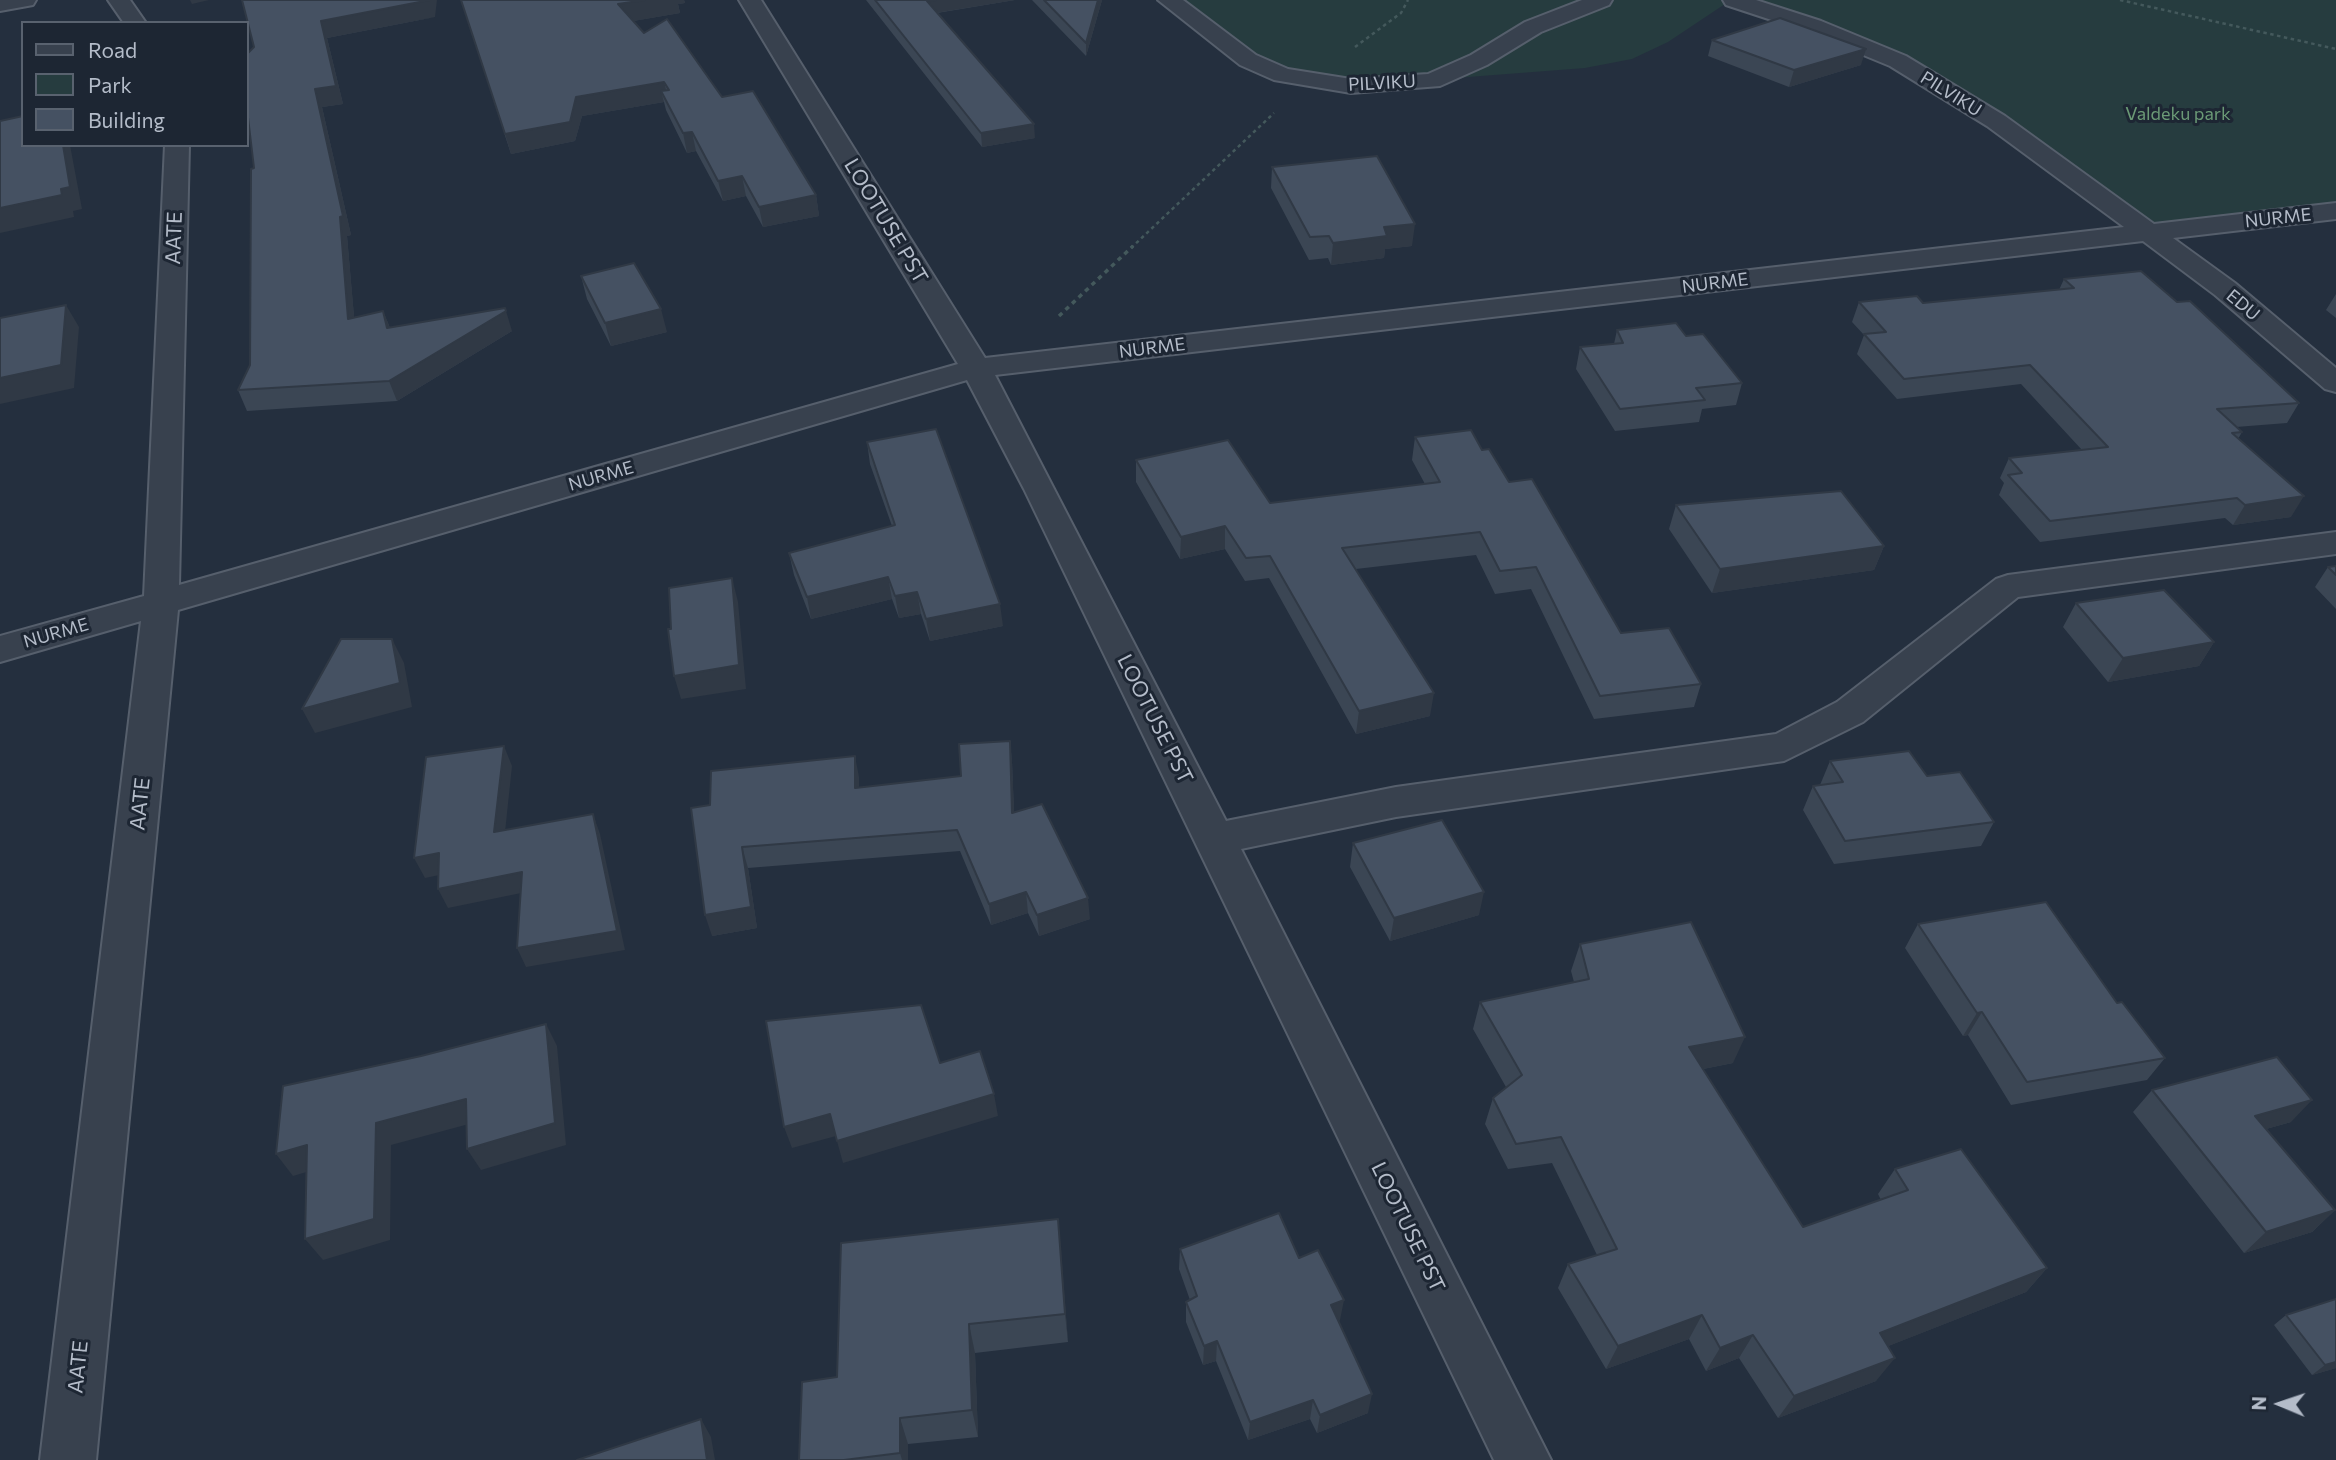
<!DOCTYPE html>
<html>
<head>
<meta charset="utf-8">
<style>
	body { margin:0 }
	#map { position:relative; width:2336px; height:1460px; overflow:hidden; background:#242f3e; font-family:Commissioner,sans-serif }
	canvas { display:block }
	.legend { position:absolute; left:21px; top:21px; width:228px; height:126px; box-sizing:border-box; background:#1d2633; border:2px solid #59626f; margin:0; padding:9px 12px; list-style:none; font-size:21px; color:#b4bcc9 }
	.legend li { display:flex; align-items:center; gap:14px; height:35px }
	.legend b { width:35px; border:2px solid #59626f }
	.north { position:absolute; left:2245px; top:1369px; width:70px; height:70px; -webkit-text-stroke:5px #1d2633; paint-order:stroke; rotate:272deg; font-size:19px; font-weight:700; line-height:28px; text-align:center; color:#b4bcc9 }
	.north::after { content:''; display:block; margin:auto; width:24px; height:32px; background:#b4bcc9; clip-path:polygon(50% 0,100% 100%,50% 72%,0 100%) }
</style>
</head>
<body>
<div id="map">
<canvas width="2336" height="1460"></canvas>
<ul class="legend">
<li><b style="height:9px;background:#38414e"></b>Road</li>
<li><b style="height:19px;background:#263c3f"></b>Park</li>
<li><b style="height:19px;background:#455162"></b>Building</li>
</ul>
<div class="north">N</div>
</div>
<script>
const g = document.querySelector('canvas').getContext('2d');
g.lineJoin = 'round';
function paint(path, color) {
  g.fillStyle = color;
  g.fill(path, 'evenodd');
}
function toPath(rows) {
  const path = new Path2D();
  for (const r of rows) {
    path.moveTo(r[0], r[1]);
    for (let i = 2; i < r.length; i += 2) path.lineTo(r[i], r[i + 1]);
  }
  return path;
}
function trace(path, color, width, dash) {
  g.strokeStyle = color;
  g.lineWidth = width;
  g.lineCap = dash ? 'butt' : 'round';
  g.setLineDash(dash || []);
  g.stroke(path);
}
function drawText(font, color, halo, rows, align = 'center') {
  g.font = font + ' Commissioner,sans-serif';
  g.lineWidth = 6;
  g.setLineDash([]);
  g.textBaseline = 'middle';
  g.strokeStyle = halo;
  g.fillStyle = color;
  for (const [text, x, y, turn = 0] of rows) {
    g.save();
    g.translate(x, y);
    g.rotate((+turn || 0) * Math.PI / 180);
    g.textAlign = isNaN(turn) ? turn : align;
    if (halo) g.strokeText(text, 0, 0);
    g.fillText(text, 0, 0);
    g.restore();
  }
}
paint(toPath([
	[1169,0,1731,0,1668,42,1632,59,1585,68,1351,86,1282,75],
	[1734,0,2336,0,2336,211,2145,233,1898,61]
]), '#263c3f');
const street = toPath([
	[0,0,36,0,33,5,0,11,0,0],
	[108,0,130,0,146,23,124,23,108,0],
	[739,0,761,0,985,358,2124,227,1987,126,1890,66,1805,31,1726,5,1723,0,1756,0,1821,21,1906,56,2005,116,2154,224,2336,203,2336,219,2173,238,2235,283,2336,368,2336,392,2325,389,2215,295,2143,241,995,375,1226,821,1396,787,1776,734,1837,702,1996,579,2008,575,2336,532,2336,554,2018,597,1863,722,1784,761,1396,817,1241,849,1551,1460,1494,1460,1024,489,967,380,178,610,96,1460,40,1460,141,621,0,662,0,636,144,596,165,145,189,145,179,585,958,364,739,0],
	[1158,0,1183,0,1256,55,1288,69,1351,79,1428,74,1471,55,1525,22,1582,0,1612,0,1609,5,1541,32,1487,65,1440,86,1351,93,1274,80,1240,65,1158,0]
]);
trace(street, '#565f6c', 4);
trace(toPath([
	[2120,0,2336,49],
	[1355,47,1401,13,1408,0],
	[1131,248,1274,113]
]), '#44595c', 2.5, [3.5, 3.5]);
trace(toPath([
	[1059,316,1133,246]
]), '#44595c', 3.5, [4.5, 4.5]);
paint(street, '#38414e');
paint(toPath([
	[461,0,684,0,685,3,678,4,680,13,633,21,644,33,722,97,816,195,819,216,763,227,746,196,723,201,696,151,687,153,666,110,664,102,582,116,575,141,511,154],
	[866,0,1015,0,937,13,1035,138,982,147],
	[1032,0,1102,0,1086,56],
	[435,17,327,38,343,104,322,107,351,235,347,236,354,317,383,311,390,328,512,331,397,401,247,411,238,390,250,365,254,168,254,47],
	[1712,40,1861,65,1789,87,1708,56],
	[1272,167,1412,246,1385,249,1384,258,1331,265,1328,258,1309,260,1271,188],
	[581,276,667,332,611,346,587,299],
	[2064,279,2177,302,2299,403,2287,423,2236,427,2242,432,2238,439,2291,517,2233,525,2225,518,2040,542,1999,495,2004,483,2000,478,2009,458,2082,450,2021,384,1897,399,1857,354,1864,335,1852,322,1859,302,1923,303,2059,290],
	[2336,294,2336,318,2326,310],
	[1617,330,1686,336,1742,383,1736,405,1702,409,1699,422,1615,431,1576,369,1580,347,1614,344],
	[1415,437,1482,450,1509,482,1621,633,1701,684,1694,707,1594,719,1531,589,1495,594,1476,555,1356,569,1430,716,1356,734,1269,578,1245,581,1225,549,1180,559,1136,482,1136,460,1270,503,1425,484,1412,460],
	[867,442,1003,626,930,641,921,614,899,618,892,599,811,619,794,575,789,553,892,526,870,464],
	[1676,505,1884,546,1874,570,1712,593,1669,529],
	[2336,566,2336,609,2315,587,2328,567],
	[2076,603,2214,642,2199,666,2108,682,2063,627],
	[1010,741,1012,762,1014,813,1090,919,1039,936,1028,913,991,925,960,851,748,868,757,928,712,936,710,805,859,777,859,788,961,776],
	[1830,761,1927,776,1994,822,1981,846,1834,864,1803,810,1813,786,1820,785],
	[1353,843,1479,915,1390,941,1350,867],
	[1918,924,2117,1003,2165,1058,2147,1080,2011,1105,1968,1035,1963,1036,1905,948],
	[1580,944,1733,1063,1703,1069,1803,1227,1881,1200,1878,1194,1895,1169,2047,1268,2026,1292,1888,1346,1876,1381,1778,1418,1739,1358,1706,1371,1689,1339,1606,1369,1558,1288,1568,1264,1597,1255,1552,1163,1508,1169,1485,1124,1493,1098,1506,1087,1473,1029,1480,1002,1574,982,1571,971],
	[2152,1090,2291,1122,2266,1129,2335,1210,2312,1232,2244,1253,2133,1112],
	[1058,1219,1068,1342,975,1353,978,1437,908,1444,908,1460,799,1460,837,1377],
	[1180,1249,1299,1258,1340,1320,1338,1321,1368,1413,1317,1433,1310,1419,1248,1440,1216,1361,1203,1365,1186,1322,1186,1302,1190,1300,1179,1269],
	[2336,1299,2336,1368,2312,1375,2274,1325,2286,1315]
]), '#3b4654');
paint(toPath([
	[190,0,209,0,192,4],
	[430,0,437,0,435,17,327,38,343,104,322,107,351,235,347,236,356,339,348,319,340,217,315,89,321,21],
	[645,0,684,0,685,3,678,4,680,13,622,23,618,4],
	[936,0,1015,0,929,14,927,1],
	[1098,0,1102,0,1086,56,1086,43],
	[1866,49,1861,65,1789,87,1794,70],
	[664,82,669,101,661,91,664,102,582,116,575,141,511,154,505,134,576,97],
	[1034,124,1035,138,982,147,981,133],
	[692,132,696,151,687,153,683,133],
	[63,145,70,145,82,209,73,211,74,217,0,233,0,208,61,189],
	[742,176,746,196,723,201,718,181],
	[816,195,819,216,763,227,759,207],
	[1415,224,1412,246,1385,249,1384,258,1331,265,1333,243,1384,227],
	[66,305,79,327,74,388,0,404,0,378],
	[661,309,667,332,611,346,605,323],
	[383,311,391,330,387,328],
	[506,311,512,331,397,401,389,381],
	[2304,496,2291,517,2233,525,2245,505],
	[1225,526,1225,549,1180,559,1181,537],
	[1884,546,1874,570,1712,593,1720,569],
	[888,577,892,599,811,619,807,597],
	[732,578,738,602,746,689,681,699,674,676],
	[917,592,921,614,899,618,895,596],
	[1000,604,1003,626,930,641,926,619],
	[392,639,404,663,412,707,315,733,302,709],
	[2214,642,2199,666,2108,682,2123,658],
	[1434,693,1430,716,1356,734,1359,711],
	[1010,741,1012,762,1015,835,1012,813],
	[504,746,512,766,503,851,494,832],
	[855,756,859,777,859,810,855,788],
	[593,814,600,834,625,950,526,967,517,948],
	[742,847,748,868,757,928,712,936,705,915],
	[439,853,449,873,425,878,414,858],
	[522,872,531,891,448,908,438,889],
	[1026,892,1028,913,991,925,989,904],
	[1484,892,1479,915,1390,941,1394,918],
	[1088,898,1090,919,1039,936,1037,915],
	[1982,1012,1968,1035,1963,1036,1977,1013],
	[546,1024,557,1046,566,1145,481,1170,467,1149],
	[1745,1037,1733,1063,1678,1074,1689,1047],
	[994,1094,998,1116,843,1163,837,1141],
	[466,1099,480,1121,391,1145,390,1240,323,1260,305,1239,376,1123],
	[2312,1100,2291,1122,2234,1138,2255,1116],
	[830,1114,836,1136,792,1148,784,1127],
	[307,1145,323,1167,293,1176,276,1154],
	[2335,1210,2312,1232,2244,1253,2266,1232],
	[1058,1219,1061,1249,1068,1342,1065,1314],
	[2047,1268,2026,1292,1863,1356,1880,1333],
	[1344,1300,1340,1320,1327,1326,1331,1305],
	[1702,1315,1689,1339,1606,1369,1618,1346],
	[969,1324,975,1353,978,1437,972,1410],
	[1753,1335,1739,1358,1706,1371,1720,1348],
	[1217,1341,1216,1361,1203,1365,1204,1346],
	[1895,1358,1876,1381,1778,1418,1794,1396],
	[2336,1362,2336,1368,2312,1375,2325,1365],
	[1372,1394,1368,1413,1317,1433,1320,1415],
	[1313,1400,1310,1419,1248,1440,1250,1422],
	[900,1418,908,1444,908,1460,902,1460,900,1453],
	[701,1419,711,1437,715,1460,707,1460]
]), '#303945');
const building = toPath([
	[242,0,430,0,321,21,336,86,315,89,343,216,340,217,348,319,383,311,387,328,505,308,506,311,389,381,238,390,250,365,251,169,254,168,247,109,247,54,254,47,242,0],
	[461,0,645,0,618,4,644,33,667,19,722,97,753,91,816,195,759,207,742,176,718,181,692,132,683,133,661,91,669,90,664,82,576,97,570,122,505,134,461,0],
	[875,0,936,0,927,1,1034,124,981,133,875,0],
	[1044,0,1098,0,1086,43,1044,0],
	[1780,18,1866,49,1794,70,1712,40,1780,18],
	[23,116,23,145,63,145,70,187,61,189,62,195,0,208,0,121,23,116],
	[1377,156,1415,224,1384,227,1387,236,1333,243,1329,236,1310,237,1272,167,1377,156],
	[634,263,661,309,605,323,581,276,634,263],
	[2141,271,2177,302,2190,301,2299,403,2217,409,2242,432,2232,433,2304,496,2245,505,2237,498,2050,521,2008,475,2022,473,2009,458,2108,447,2030,365,1904,379,1864,334,1886,332,1859,302,1917,296,1923,303,2074,288,2064,279,2141,271],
	[66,305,61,365,0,378,0,318,66,305],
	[1676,323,1686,336,1703,334,1742,383,1696,388,1705,400,1620,409,1580,347,1623,343,1617,330,1676,323],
	[936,429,1000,604,926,619,917,592,895,596,888,577,807,597,789,553,895,525,867,442,936,429],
	[1471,430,1482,450,1489,449,1509,482,1532,479,1621,633,1669,628,1701,684,1600,696,1536,567,1500,571,1480,532,1342,548,1434,693,1359,711,1270,556,1246,558,1225,526,1181,537,1136,460,1228,440,1270,503,1440,482,1415,437,1471,430],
	[1841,491,1884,546,1720,569,1676,505,1841,491],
	[2336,566,2336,575,2328,567,2336,566],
	[732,578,739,665,674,676,668,629,671,629,669,588,732,578],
	[2164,590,2214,642,2123,658,2076,603,2164,590],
	[341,639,392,639,400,683,302,709,341,639],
	[1010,741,1012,813,1042,804,1088,898,1037,915,1026,892,989,904,957,830,742,847,751,907,705,915,691,808,710,805,711,771,855,756,855,788,961,776,959,744,1010,741],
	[504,746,494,832,593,814,617,931,517,948,522,872,438,889,439,853,414,858,426,757,504,746],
	[1909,751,1927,776,1960,772,1994,822,1845,841,1813,786,1843,782,1830,761,1909,751],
	[1442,820,1484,892,1394,918,1353,843,1442,820],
	[2046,902,2117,1003,2122,1002,2165,1058,2027,1082,1982,1012,1977,1013,1918,924,2046,902],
	[1691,922,1745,1037,1689,1047,1803,1227,1908,1190,1895,1169,1961,1149,2047,1268,1880,1333,1895,1358,1794,1396,1753,1335,1720,1348,1702,1315,1618,1346,1568,1264,1617,1249,1561,1137,1516,1144,1493,1098,1522,1075,1480,1002,1589,979,1580,944,1691,922],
	[921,1005,940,1063,980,1051,994,1094,837,1141,830,1114,784,1127,766,1021,921,1005],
	[546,1024,555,1123,467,1149,466,1099,376,1123,374,1219,305,1239,307,1145,276,1154,283,1086,421,1056,546,1024],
	[2277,1057,2312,1100,2255,1116,2335,1210,2266,1232,2152,1090,2277,1057],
	[1279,1213,1299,1258,1318,1250,1344,1300,1331,1305,1372,1394,1320,1415,1313,1400,1250,1422,1217,1341,1204,1346,1186,1302,1197,1296,1180,1249,1279,1213],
	[1058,1219,1065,1314,969,1324,972,1410,900,1418,900,1453,844,1460,799,1460,802,1382,837,1377,841,1243,1058,1219],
	[2336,1299,2336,1362,2325,1365,2286,1315,2336,1299],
	[701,1419,707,1460,577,1460,701,1419]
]);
paint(building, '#455162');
trace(building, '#303945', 2);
drawText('18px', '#b4bcc9', '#1d2633', [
	["PILVIKU",1382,83,-3],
	["PILVIKU",1951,94,32],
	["NURME",2278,218,-6],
	["NURME",1715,283,-7],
	["EDU",2243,305,40],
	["NURME",1152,348,-7],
	["NURME",601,476,-16],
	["NURME",56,633,-16]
]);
drawText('18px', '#6b9a76', '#1d2633', [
	["Valdeku park",2178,114]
]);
drawText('21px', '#b4bcc9', '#1d2633', [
	["LOOTUSE PST",886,221,59],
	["AATE",174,238,-88],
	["LOOTUSE PST",1155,719,63],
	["AATE",140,804,-84],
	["LOOTUSE PST",1408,1227,64],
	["AATE",78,1367,-84]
]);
</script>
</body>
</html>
